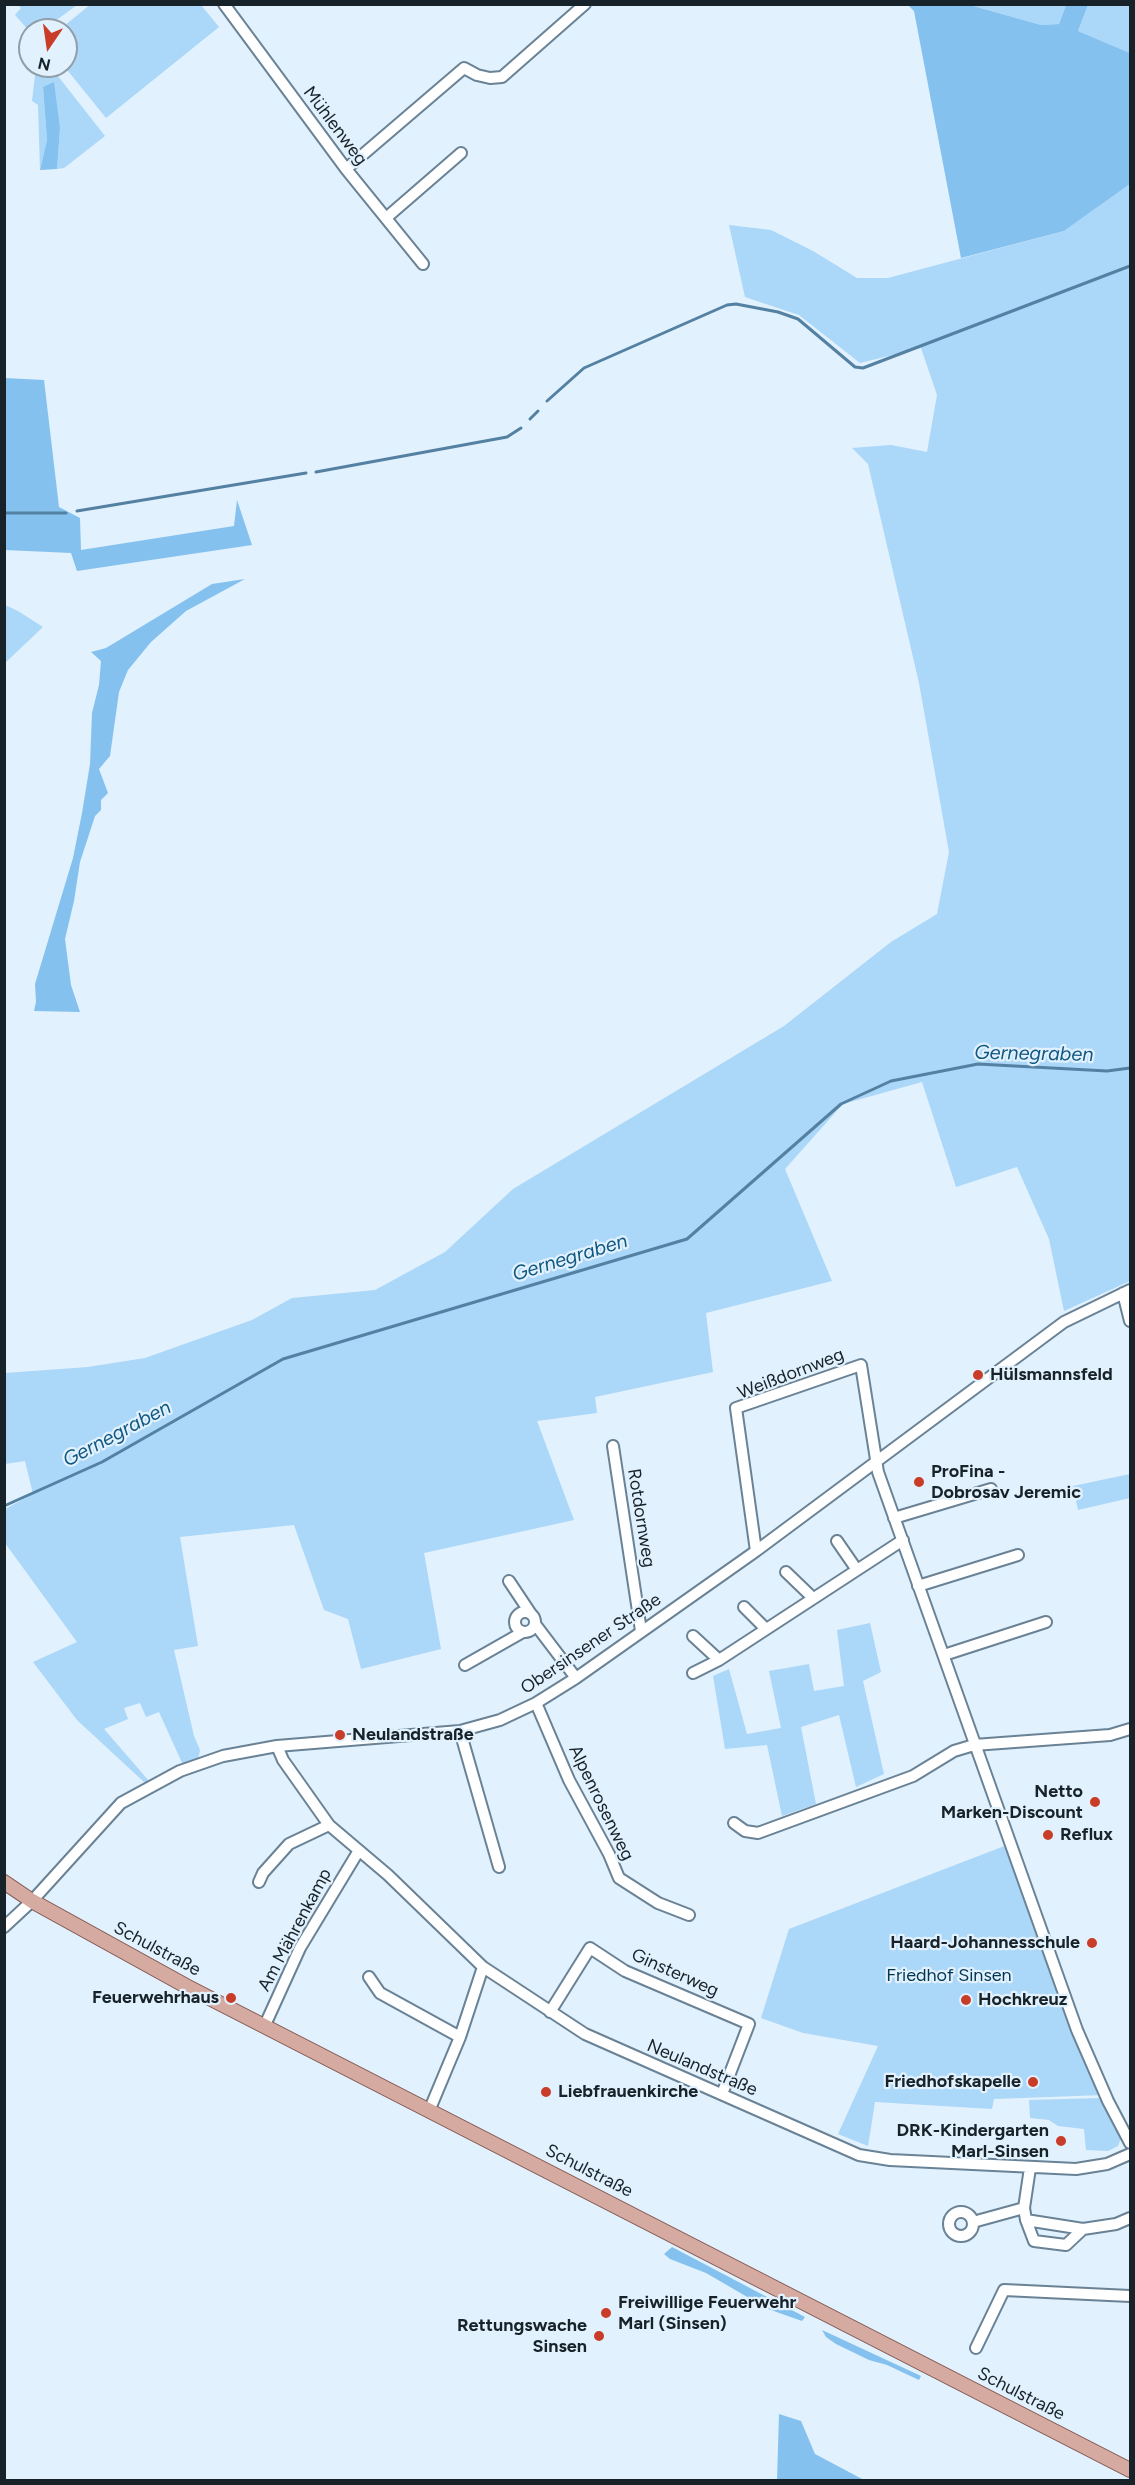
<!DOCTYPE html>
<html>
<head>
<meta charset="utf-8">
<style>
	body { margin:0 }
	#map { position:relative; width:1135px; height:2485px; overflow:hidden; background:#e1f1fd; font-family:Figtree,sans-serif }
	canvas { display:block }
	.frame { position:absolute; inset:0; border:6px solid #182229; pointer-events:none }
	.north { position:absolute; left:18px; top:18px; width:60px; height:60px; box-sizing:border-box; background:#e1f1fd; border:2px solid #919ea8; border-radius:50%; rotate:193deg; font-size:16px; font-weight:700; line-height:24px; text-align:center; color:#182229 }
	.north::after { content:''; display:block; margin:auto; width:21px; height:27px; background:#c93d28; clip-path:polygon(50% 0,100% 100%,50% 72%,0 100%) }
</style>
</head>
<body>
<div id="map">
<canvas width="1135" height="2485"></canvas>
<div class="frame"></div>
<div class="north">N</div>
</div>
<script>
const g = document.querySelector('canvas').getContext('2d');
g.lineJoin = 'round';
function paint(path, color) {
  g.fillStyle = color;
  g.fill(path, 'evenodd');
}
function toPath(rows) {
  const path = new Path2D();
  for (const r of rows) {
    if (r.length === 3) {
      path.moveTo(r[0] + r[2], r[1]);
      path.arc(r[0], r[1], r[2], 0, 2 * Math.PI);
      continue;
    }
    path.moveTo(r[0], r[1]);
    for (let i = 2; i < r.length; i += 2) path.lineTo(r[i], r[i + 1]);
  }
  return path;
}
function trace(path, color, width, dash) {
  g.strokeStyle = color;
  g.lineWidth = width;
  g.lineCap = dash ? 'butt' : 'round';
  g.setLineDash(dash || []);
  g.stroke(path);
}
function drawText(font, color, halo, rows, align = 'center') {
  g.font = font + ' Figtree,sans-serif';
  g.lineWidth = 4.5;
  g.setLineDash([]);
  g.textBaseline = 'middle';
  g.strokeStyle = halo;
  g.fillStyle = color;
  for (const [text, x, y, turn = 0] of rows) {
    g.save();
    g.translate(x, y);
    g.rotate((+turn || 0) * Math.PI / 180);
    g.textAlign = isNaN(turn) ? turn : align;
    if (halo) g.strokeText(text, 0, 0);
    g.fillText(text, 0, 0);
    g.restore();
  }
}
paint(toPath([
	[91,4,201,5,219,27,106,118,64,66,66,66,66,30,59,30],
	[18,5,77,5,43,30,30,32,15,15,21,8],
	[970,5,1066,5,1059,24,1041,25],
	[1088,5,1130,5,1130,53,1078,31],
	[36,66,50,66,105,136,64,168,57,169,60,129,43,87,47,140,40,170,38,105,32,101],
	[1130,184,1130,1281,1064,1311,1049,1239,1017,1167,956,1187,922,1082,843,1104,785,1169,832,1281,706,1313,713,1372,595,1397,597,1413,537,1421,574,1520,424,1553,441,1649,361,1669,348,1619,324,1610,294,1525,180,1537,198,1646,174,1650,194,1736,200,1750,198,1760,183,1765,159,1712,146,1717,140,1703,124,1708,128,1719,104,1729,149,1781,145,1783,77,1720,33,1662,77,1642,5,1543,5,1509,33,1494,25,1461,5,1464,5,1373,88,1367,145,1358,252,1320,292,1298,375,1290,445,1252,513,1189,784,1026,891,942,937,914,949,852,919,683,868,464,852,448,891,445,927,452,937,395,921,348,860,363,799,315,745,297,729,225,771,230,813,251,857,278,888,278,1064,231],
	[5,605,18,611,43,627,5,663],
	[1130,1474,1130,1498,1078,1510,1073,1486],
	[870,1623,881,1672,863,1681,884,1774,856,1787,839,1715,801,1727,816,1804,782,1816,767,1745,725,1749,713,1676,729,1669,747,1734,781,1728,769,1671,809,1664,814,1691,844,1686,837,1630],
	[1007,1845,1102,2095,994,2099,992,2109,875,2102,868,2146,838,2134,878,2046,803,2033,761,2018,789,1929],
	[1101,2098,1121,2138,1118,2146,1108,2151,1086,2150,1084,2129,1058,2126,1049,2120,1030,2118,1029,2100]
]), '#abd7f9');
paint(toPath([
	[908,5,970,5,1041,25,1059,24,1066,5,1088,5,1078,31,1130,53,1130,184,1064,231,961,258,914,11],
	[54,82,60,129,57,169,40,170,47,140,43,87],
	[5,378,44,380,59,507,80,518,81,550,234,526,237,500,252,545,77,571,71,553,5,550],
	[245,579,186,611,151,642,128,670,119,692,110,756,99,769,108,793,101,800,101,810,95,816,80,862,74,901,65,939,71,985,80,1012,34,1011,36,1002,35,984,73,858,82,813,90,764,92,713,99,685,101,661,91,652,106,648,212,584],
	[672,2247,805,2317,802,2321,768,2309,706,2273,670,2259,664,2254],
	[822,2330,921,2376,919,2380,887,2365,869,2360,836,2344,826,2337],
	[779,2414,801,2421,815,2454,864,2480,777,2480]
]), '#85c1ee');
trace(toPath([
	[547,401,584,368,727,305,736,304,778,312,798,319,855,367,863,368,1130,266],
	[530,419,538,411],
	[316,472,507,437,521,428],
	[77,511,306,473],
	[4,513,66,513],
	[4,1506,102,1462,283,1359,687,1239,841,1104,891,1081,978,1064,1107,1071,1130,1068]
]), '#5481a2', 3);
const minor = toPath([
	[224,4,346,169,423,264],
	[346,169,464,68,477,75,490,78,502,77,585,4],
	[386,218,461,153],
	[1123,1293,1130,1321],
	[613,1446,641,1631],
	[894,1518,991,1489],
	[837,1541,857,1570],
	[756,1551,736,1408,861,1365,878,1472,1077,2030,1108,2101,1130,2143],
	[786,1572,813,1598],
	[509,1581,531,1614],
	[918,1586,1018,1555],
	[744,1607,766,1629],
	[525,1622,10],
	[535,1624,576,1678],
	[693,1636,719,1660],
	[944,1655,1046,1622],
	[465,1665,523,1632],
	[693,1673,719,1660,903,1540],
	[536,1703,569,1780,609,1854,619,1878,658,1903,689,1915],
	[460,1731,499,1867],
	[277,1746,283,1760,329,1825,388,1875,483,1967,585,2034,859,2155,890,2160,1076,2169,1107,2164,1130,2154],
	[734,1823,745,1831,758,1833,913,1776,954,1751,974,1745,1110,1735,1130,1729],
	[259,1882,263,1873,289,1844,329,1825],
	[4,1927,32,1901,121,1803,180,1771,223,1756,277,1746,460,1731,500,1720,536,1703,576,1678,756,1551,1064,1322,1130,1290],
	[369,1977,380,1993,460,2037],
	[550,2012,590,1948,625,1971,749,2024,722,2094],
	[265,2025,300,1948,358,1852],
	[429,2111,460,2037,483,1967],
	[1024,2208,1030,2168],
	[961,2224,12],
	[1026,2220,1034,2241,1066,2245,1083,2229],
	[973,2222,1024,2208,1026,2220,1083,2229,1116,2224,1130,2218],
	[976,2348,1004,2290,1130,2296]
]);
const major = toPath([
	[4,1882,32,1901,186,1986,1130,2470]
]);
trace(minor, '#6a8295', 14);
trace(major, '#81554f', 16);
trace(minor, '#fff', 10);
trace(major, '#d5aaa1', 14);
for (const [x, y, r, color] of [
	[978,1375,6,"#c93d28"],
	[919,1482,6,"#c93d28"],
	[340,1735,6,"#c93d28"],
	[1095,1802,6,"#c93d28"],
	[1048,1835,6,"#c93d28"],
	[1092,1943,6,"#c93d28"],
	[231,1998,6,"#c93d28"],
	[966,2000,6,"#c93d28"],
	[1033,2082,6,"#c93d28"],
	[546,2092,6,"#c93d28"],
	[1061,2141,6,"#c93d28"],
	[606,2313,6,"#c93d28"],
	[599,2336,6,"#c93d28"]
]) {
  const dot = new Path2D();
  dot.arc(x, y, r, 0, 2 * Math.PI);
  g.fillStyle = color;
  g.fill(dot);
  trace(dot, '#e1f1fd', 2);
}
drawText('18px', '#182229', '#e1f1fd', [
	["Mühlenweg",335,126,53],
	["Weißdornweg",791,1374,-21],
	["Rotdornweg",641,1518,81],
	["Obersinsener Straße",591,1644,-34],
	["Alpenrosenweg",601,1803,64],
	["Am Mährenkamp",295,1930,-62],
	["Schulstraße",157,1949,28],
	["Ginsterweg",675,1973,24],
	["Neulandstraße",702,2068,23],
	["Schulstraße",589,2171,27],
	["Schulstraße",1021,2394,27]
]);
drawText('bold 18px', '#182229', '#e1f1fd', [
	["Hülsmannsfeld",990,1375],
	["ProFina -",931,1472],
	["Dobrosav Jeremic",931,1493],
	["Neulandstraße",352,1735],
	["Netto",1083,1792,"right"],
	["Marken-Discount",1083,1813,"right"],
	["Reflux",1060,1835],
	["Haard-Johannesschule",1080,1943,"right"],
	["Feuerwehrhaus",219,1998,"right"],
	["Hochkreuz",978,2000],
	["Friedhofskapelle",1021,2082,"right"],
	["Liebfrauenkirche",558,2092],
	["DRK-Kindergarten",1049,2131,"right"],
	["Marl-Sinsen",1049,2152,"right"],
	["Freiwillige Feuerwehr",618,2303],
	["Marl (Sinsen)",618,2324],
	["Rettungswache",587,2326,"right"],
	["Sinsen",587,2347,"right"]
], 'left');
drawText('18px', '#013451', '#e1f1fd', [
	["Friedhof Sinsen",949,1976]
]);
drawText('italic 20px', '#115882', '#e1f1fd', [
	["Gernegraben",1034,1054,1],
	["Gernegraben",570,1258,-17],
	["Gernegraben",117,1434,-28]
]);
</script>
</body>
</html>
